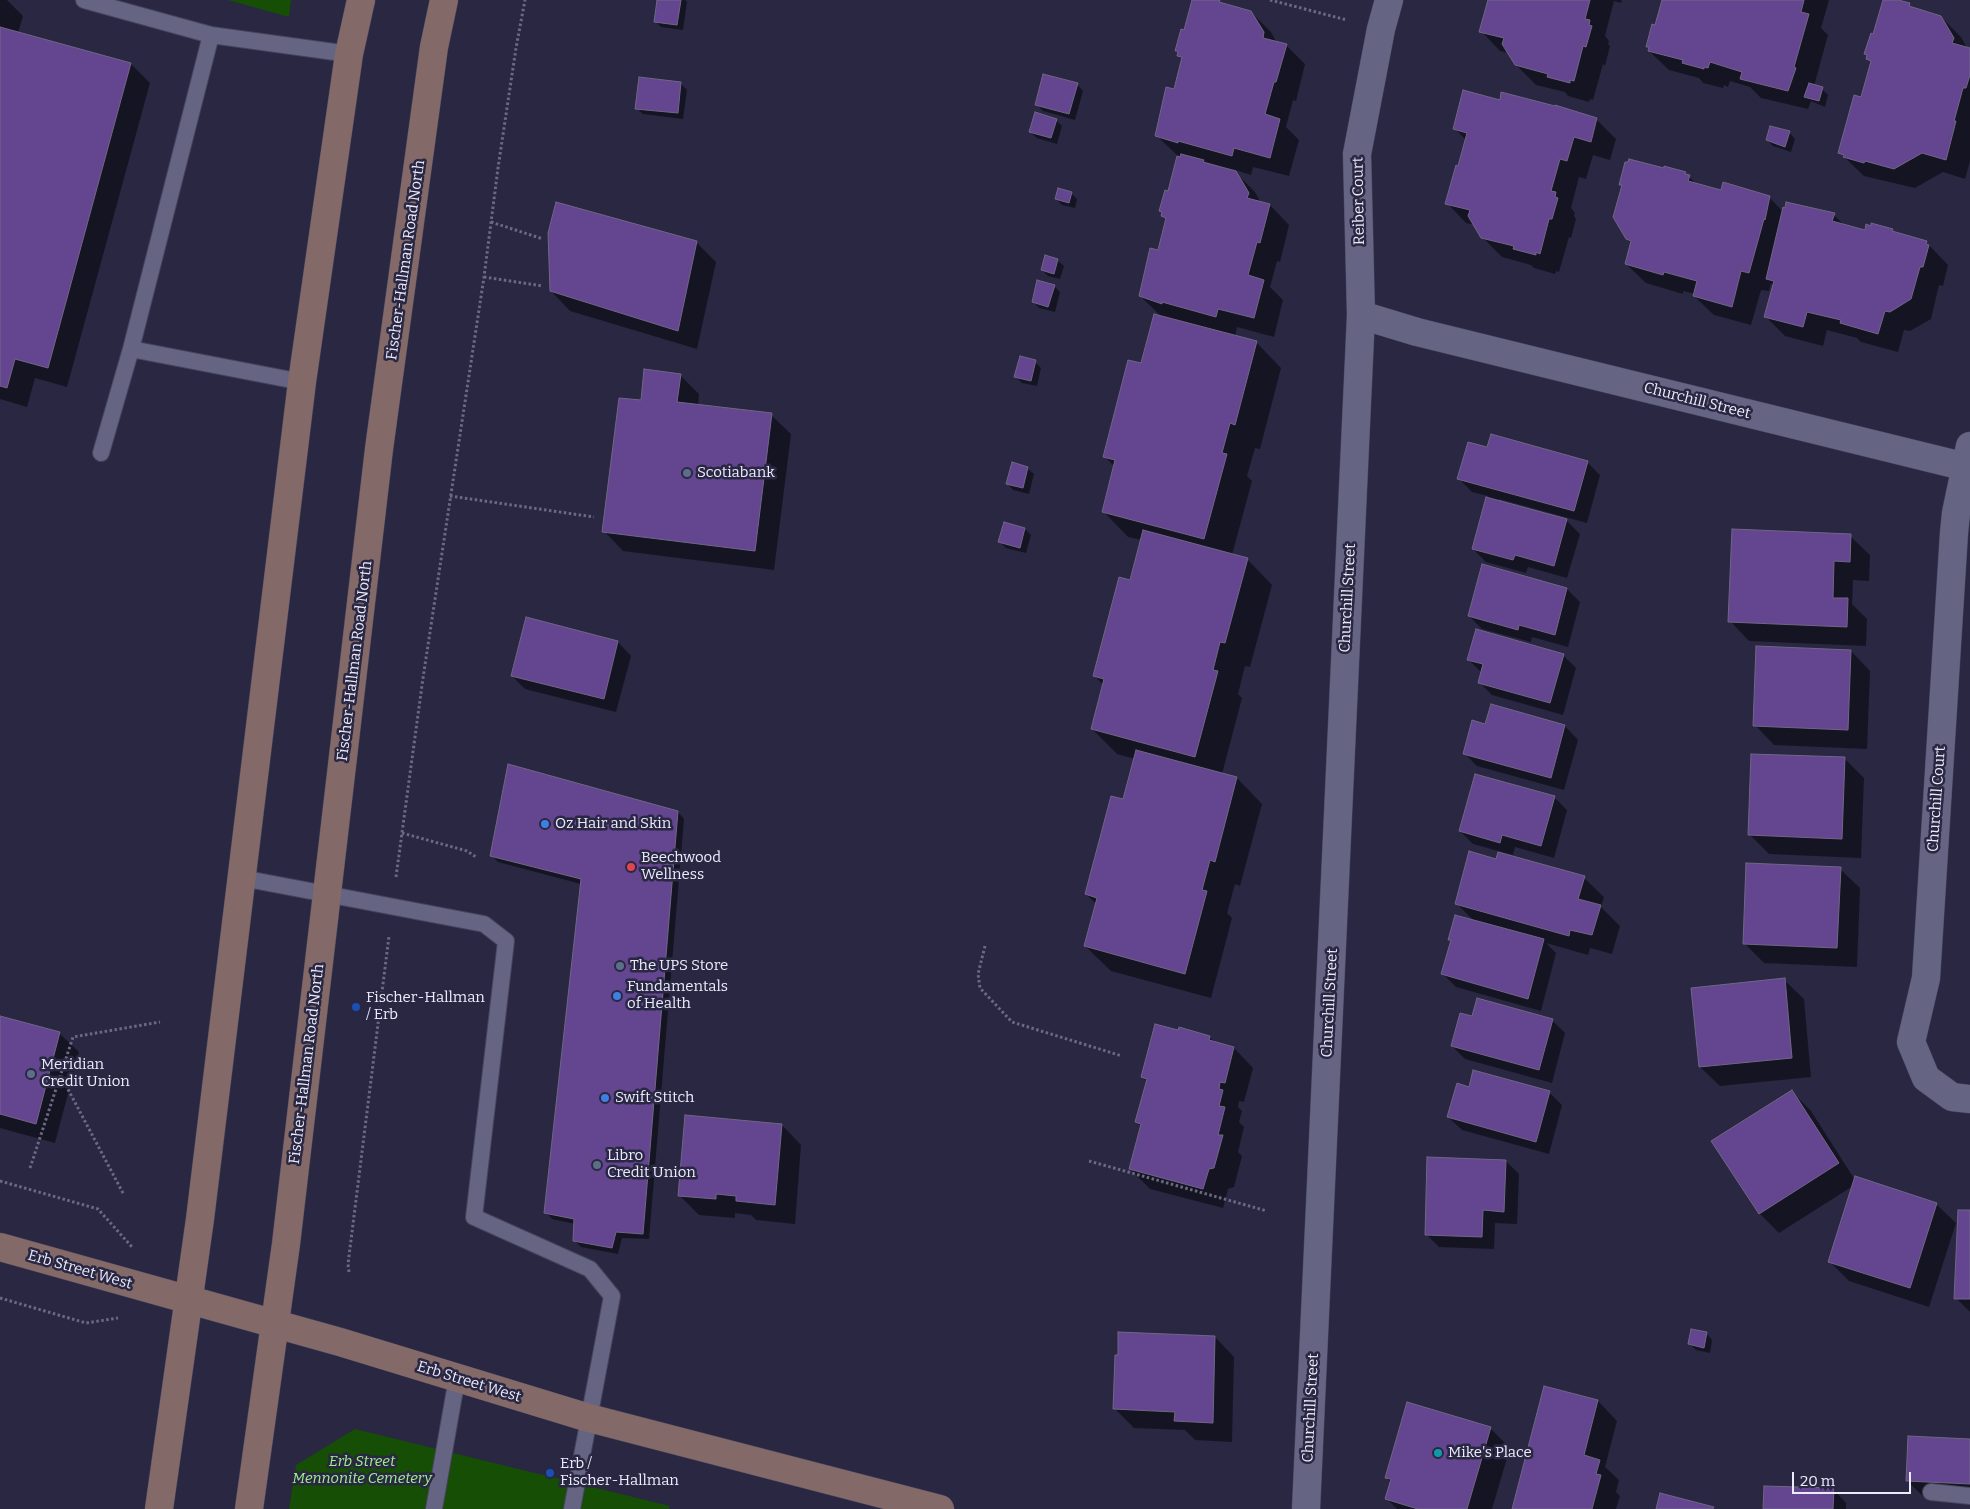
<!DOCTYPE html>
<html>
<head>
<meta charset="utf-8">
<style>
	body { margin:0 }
	#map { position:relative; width:1970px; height:1509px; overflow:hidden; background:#292742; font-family:Bitter,serif }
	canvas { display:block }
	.scale { position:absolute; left:1792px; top:1472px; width:119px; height:22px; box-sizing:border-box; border:2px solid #ebebfd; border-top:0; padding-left:6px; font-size:15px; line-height:18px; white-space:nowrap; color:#ebebfd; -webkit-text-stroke:4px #292742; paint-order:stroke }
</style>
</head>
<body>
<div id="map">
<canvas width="1970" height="1509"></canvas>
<div class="scale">20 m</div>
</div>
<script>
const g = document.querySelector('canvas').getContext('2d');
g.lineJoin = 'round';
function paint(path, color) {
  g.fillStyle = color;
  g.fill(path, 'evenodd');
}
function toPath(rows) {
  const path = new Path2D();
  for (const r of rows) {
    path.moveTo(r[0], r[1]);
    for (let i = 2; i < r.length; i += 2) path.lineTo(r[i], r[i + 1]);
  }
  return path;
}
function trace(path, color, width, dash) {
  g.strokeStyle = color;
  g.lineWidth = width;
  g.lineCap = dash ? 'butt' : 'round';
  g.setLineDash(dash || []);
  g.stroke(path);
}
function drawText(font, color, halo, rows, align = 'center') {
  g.font = font + ' Bitter,serif';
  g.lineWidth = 5;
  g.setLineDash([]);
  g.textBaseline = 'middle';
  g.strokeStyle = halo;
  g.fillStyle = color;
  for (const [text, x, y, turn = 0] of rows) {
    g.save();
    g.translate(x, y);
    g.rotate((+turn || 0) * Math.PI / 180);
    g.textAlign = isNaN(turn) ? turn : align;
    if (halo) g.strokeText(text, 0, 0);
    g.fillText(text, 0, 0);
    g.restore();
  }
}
paint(toPath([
	[228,0,291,0,289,17],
	[355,1429,670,1506,669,1509,289,1509,296,1465]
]), '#164e06');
paint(toPath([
	[0,0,7,0,23,16,18,33,131,64,150,83,67,387,35,378,27,407,0,399],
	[658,0,685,0,687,2,683,30,661,27,655,21],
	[1193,0,1218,0,1223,4,1251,12,1271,32,1277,43,1286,45,1305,64,1296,101,1293,100,1286,127,1299,140,1289,176,1253,167,1251,175,1232,169,1255,192,1261,203,1270,205,1289,225,1280,262,1277,261,1270,287,1283,300,1274,337,1237,327,1235,337,1256,342,1281,368,1260,449,1255,448,1247,476,1252,481,1232,555,1247,559,1272,585,1250,667,1245,666,1238,694,1242,698,1222,774,1237,778,1262,804,1240,886,1235,884,1227,913,1232,918,1211,998,1111,971,1085,946,1096,904,1086,894,1124,801,1135,759,1117,754,1092,729,1103,685,1095,676,1131,582,1142,540,1128,537,1103,511,1115,467,1104,456,1162,317,1140,296,1159,252,1167,220,1161,211,1169,192,1178,156,1156,135,1174,91,1183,60,1177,50,1185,31],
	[1489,0,1622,0,1621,3,1614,1,1605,36,1609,41,1608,44,1610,46,1605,66,1603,64,1593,100,1590,99,1589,102,1568,96,1565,92,1536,85,1516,65,1509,53,1500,51,1481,31],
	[1663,0,1829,0,1821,28,1828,35,1814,86,1822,89,1828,95,1825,107,1811,101,1808,109,1761,98,1750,87,1730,81,1728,87,1724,85,1723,88,1703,83,1699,78,1669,70,1649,51,1647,46,1656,26],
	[1888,0,1909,5,1914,9,1941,17,1961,37,1967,48,1970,49,1970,161,1965,179,1943,172,1915,188,1864,176,1840,153,1862,98,1872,63,1866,54],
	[681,84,687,90,683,119,643,114,636,108],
	[1077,84,1083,91,1075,120,1043,111,1036,104],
	[1500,102,1596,119,1616,139,1610,160,1593,155,1586,179,1579,177,1571,208,1575,213,1574,216,1576,219,1571,238,1569,237,1559,272,1556,271,1555,274,1534,268,1531,265,1502,257,1482,237,1475,225,1466,223,1447,203,1466,140,1455,129],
	[1056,120,1062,126,1057,144,1037,138,1030,132],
	[1789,132,1795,139,1791,152,1773,146,1767,140],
	[1685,173,1697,185,1721,191,1769,197,1784,213,1834,215,1845,226,1865,231,1892,230,1896,234,1926,242,1948,265,1943,286,1939,285,1931,319,1910,331,1904,330,1898,352,1861,342,1857,338,1827,330,1823,346,1785,336,1766,317,1774,286,1771,283,1769,291,1761,290,1751,325,1714,315,1694,296,1695,294,1683,291,1683,294,1646,283,1626,264,1631,243,1627,239,1623,186,1620,184],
	[1071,193,1077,199,1075,208,1062,205,1056,199],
	[696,242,716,262,697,349,570,311,551,291],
	[1057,260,1064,266,1060,279,1048,276,1042,270],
	[1054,286,1060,292,1055,312,1039,308,1033,301],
	[1035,362,1041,368,1037,386,1022,383,1015,376],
	[680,375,699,394,698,406,771,415,791,434,774,570,623,551,604,531,642,402],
	[1488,449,1587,462,1600,475,1587,523,1499,499,1499,502,1567,521,1580,534,1567,578,1528,567,1526,573,1486,562,1473,549,1488,496,1472,492,1459,479],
	[1027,468,1034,474,1029,494,1013,490,1007,483],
	[1005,524,1025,529,1031,535,1026,553,1006,548,1000,542],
	[1850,536,1870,555,1869,581,1853,580,1852,604,1867,619,1866,646,1749,641,1730,621],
	[1567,589,1580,602,1568,647,1532,637,1531,642,1482,629,1469,616],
	[527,619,618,642,631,656,616,712,525,689,512,676],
	[1851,651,1870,671,1867,749,1774,745,1755,725],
	[1563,655,1576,668,1563,715,1492,695,1479,682,1482,673,1469,660],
	[1492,706,1565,726,1578,740,1564,790,1477,766,1464,753,1486,726],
	[1845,759,1864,778,1861,858,1769,854,1749,834],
	[1554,797,1567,810,1554,858,1515,847,1513,855,1473,844,1460,831],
	[678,812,684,819,649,1239,622,1238,618,1254,581,1247,575,1241,575,1224,552,1219,546,1212,581,884,498,862,492,856],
	[1497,860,1584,878,1604,897,1601,907,1620,926,1612,954,1590,948,1588,955,1546,943,1556,953,1541,1011,1456,987,1443,974,1452,942,1449,939,1474,921,1457,904],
	[1840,869,1860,888,1857,967,1764,963,1744,943],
	[1784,980,1804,999,1811,1077,1720,1086,1700,1067],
	[0,1017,59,1033,79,1052,55,1143,0,1128],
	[1473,1018,1552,1020,1565,1033,1552,1083,1465,1059,1452,1046],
	[1209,1037,1216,1043,1234,1048,1253,1068,1244,1102,1239,1101,1238,1107,1242,1111,1239,1122,1244,1127,1238,1152,1242,1156,1234,1187,1228,1189,1223,1208,1150,1189,1130,1169,1142,1127,1137,1122,1147,1082,1143,1077],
	[1470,1088,1549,1092,1562,1105,1549,1154,1462,1130,1448,1117],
	[1791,1091,1811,1111,1855,1180,1936,1204,1956,1223,1929,1307,1849,1281,1829,1261,1853,1186,1779,1233,1760,1214],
	[782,1125,801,1145,795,1224,756,1220,751,1215,735,1213,735,1218,699,1215,679,1195],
	[1506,1161,1519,1174,1517,1224,1495,1223,1494,1249,1439,1247,1426,1234],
	[1970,1212,1970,1312,1956,1298],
	[1706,1333,1712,1340,1710,1353,1696,1350,1690,1344],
	[1215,1337,1234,1357,1232,1442,1195,1440,1185,1430,1134,1428,1114,1408],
	[1598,1401,1617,1421,1605,1467,1619,1480,1616,1492,1620,1496,1616,1509,1513,1509],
	[1490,1428,1510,1448,1492,1509,1397,1509,1387,1499,1391,1482,1386,1478],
	[1970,1441,1970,1502,1927,1500,1907,1481],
	[1833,1489,1846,1503,1846,1509,1765,1509]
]), '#0007');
const building = toPath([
	[657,0,681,0,677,25,654,22,657,0],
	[1192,0,1220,0,1219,2,1251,11,1264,32,1263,38,1287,44,1276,82,1274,82,1265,114,1280,119,1270,158,1234,148,1232,156,1178,141,1178,143,1155,136,1166,87,1174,89,1182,57,1177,56,1178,51,1175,51,1181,29,1184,30,1192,0],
	[1488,0,1590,0,1585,19,1590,20,1589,25,1592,26,1586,47,1583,46,1574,81,1570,80,1570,83,1547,77,1548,74,1515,65,1502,44,1504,38,1479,32,1488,0],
	[1662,0,1804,0,1801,12,1809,14,1794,67,1796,68,1788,91,1740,79,1742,72,1710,62,1708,68,1704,67,1704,69,1682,63,1683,60,1648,51,1649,47,1646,47,1652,24,1655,25,1662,0],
	[1883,0,1898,0,1910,3,1909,6,1941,16,1954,38,1952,43,1970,48,1970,75,1966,88,1963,88,1954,121,1956,121,1946,160,1922,153,1894,169,1865,161,1864,163,1843,157,1844,155,1838,153,1854,95,1861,97,1871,61,1866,59,1867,55,1864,54,1871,33,1873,34,1883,0],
	[0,27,131,63,48,368,15,359,7,388,0,386,0,27],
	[1043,74,1078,83,1069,114,1035,105,1043,74],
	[639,77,681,82,678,113,635,109,639,77],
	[1809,83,1823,87,1819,101,1804,97,1809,83],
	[1463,90,1500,100,1501,92,1555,106,1555,105,1597,118,1591,142,1574,137,1567,161,1560,159,1551,191,1556,192,1555,197,1558,198,1552,219,1549,219,1540,254,1536,252,1536,255,1513,249,1514,246,1481,238,1468,216,1470,210,1445,204,1456,165,1458,166,1467,133,1453,129,1463,90],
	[1035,112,1057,119,1051,138,1029,132,1035,112],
	[1770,126,1790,131,1785,147,1766,140,1770,126],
	[1181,154,1204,160,1203,162,1236,171,1249,193,1247,198,1270,204,1260,243,1257,242,1248,275,1264,280,1254,318,1218,309,1216,317,1162,302,1162,304,1139,296,1150,248,1158,250,1166,218,1161,216,1162,212,1159,211,1165,190,1168,191,1177,156,1180,157,1181,154],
	[1629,159,1664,168,1664,166,1686,172,1685,174,1690,175,1688,181,1721,190,1723,182,1770,196,1765,220,1764,219,1749,273,1741,271,1732,307,1693,296,1697,281,1664,272,1663,275,1625,264,1631,241,1626,239,1613,217,1622,185,1619,185,1625,162,1628,162,1629,159],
	[1058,188,1072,192,1069,203,1055,199,1058,188],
	[556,202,697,241,678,331,550,291,548,233,556,202],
	[1786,202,1835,213,1832,221,1865,230,1866,224,1871,226,1871,223,1893,229,1892,231,1927,241,1926,244,1929,245,1923,267,1920,267,1911,299,1890,312,1885,311,1878,334,1840,323,1841,320,1807,312,1803,327,1764,317,1774,281,1766,279,1783,207,1785,208,1786,202],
	[1045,255,1058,259,1054,274,1041,270,1045,255],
	[1037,280,1055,285,1048,307,1032,302,1037,280],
	[1154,314,1257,341,1235,425,1230,423,1222,453,1227,454,1204,539,1102,512,1115,460,1103,457,1128,360,1141,363,1154,314],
	[1020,356,1036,360,1031,381,1014,377,1020,356],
	[644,369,681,374,677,402,772,413,755,551,602,532,619,398,641,400,644,369],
	[1491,434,1588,461,1574,511,1457,479,1468,442,1487,447,1491,434],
	[1012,462,1028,467,1023,488,1006,484,1012,462],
	[1486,497,1567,519,1554,566,1515,555,1513,560,1472,549,1486,497],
	[1004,522,1025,528,1020,548,998,542,1004,522],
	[1732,529,1851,534,1850,562,1834,561,1833,598,1848,598,1847,627,1728,622,1732,529],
	[1143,530,1248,558,1225,643,1220,642,1213,670,1218,671,1195,757,1091,729,1104,679,1093,676,1119,577,1130,580,1143,530],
	[1482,564,1567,588,1555,635,1519,625,1518,630,1468,616,1482,564],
	[526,617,618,641,604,699,511,676,526,617],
	[1476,629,1564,654,1550,703,1478,683,1483,664,1467,660,1476,629],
	[1756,646,1851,650,1848,730,1753,726,1756,646],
	[1491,704,1565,725,1551,778,1463,754,1472,720,1485,724,1491,704],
	[1136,750,1237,777,1215,862,1210,860,1202,890,1207,891,1185,974,1084,946,1097,898,1085,894,1111,796,1123,799,1136,750],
	[1751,754,1845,757,1842,839,1748,835,1751,754],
	[508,764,678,811,643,1234,616,1232,612,1248,573,1241,574,1219,544,1213,581,879,490,856,508,764],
	[1475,774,1555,796,1541,846,1502,835,1500,843,1459,831,1475,774],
	[1469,851,1496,859,1498,852,1585,876,1578,899,1601,905,1592,935,1570,930,1569,936,1455,904,1469,851],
	[1746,863,1841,867,1837,948,1743,944,1746,863],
	[1455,915,1544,939,1528,999,1441,974,1451,940,1448,940,1455,915],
	[1785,978,1792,1058,1699,1067,1691,988,1785,978],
	[1477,998,1553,1019,1539,1070,1451,1046,1460,1013,1472,1016,1477,998],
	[0,1016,60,1032,36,1124,0,1114,0,1016],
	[1155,1024,1178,1030,1179,1027,1210,1036,1209,1040,1234,1047,1225,1083,1220,1082,1219,1089,1223,1090,1219,1106,1225,1107,1218,1135,1223,1135,1214,1168,1209,1169,1203,1189,1129,1169,1141,1124,1135,1122,1147,1079,1141,1077,1155,1024],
	[1473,1070,1550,1091,1536,1142,1447,1117,1457,1083,1469,1087,1473,1070],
	[1792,1090,1839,1163,1759,1214,1711,1141,1792,1090],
	[685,1115,782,1124,775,1205,736,1201,736,1196,716,1194,716,1199,678,1196,685,1115],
	[1427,1157,1506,1160,1504,1212,1483,1210,1482,1237,1425,1235,1427,1157],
	[1855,1176,1937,1203,1910,1288,1828,1262,1855,1176],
	[1958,1210,1970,1210,1970,1299,1954,1299,1958,1210],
	[1691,1329,1707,1332,1704,1348,1688,1344,1691,1329],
	[1118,1332,1215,1336,1213,1423,1174,1421,1175,1412,1113,1409,1115,1355,1118,1355,1118,1332],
	[1544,1386,1598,1400,1584,1455,1600,1460,1596,1474,1601,1475,1592,1509,1512,1509,1544,1386],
	[1407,1402,1491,1427,1467,1509,1418,1509,1385,1499,1391,1479,1385,1478,1407,1402],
	[1908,1436,1970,1439,1970,1484,1906,1481,1908,1436],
	[1764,1486,1834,1488,1833,1509,1763,1509,1764,1486],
	[1660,1493,1714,1507,1713,1509,1656,1509,1660,1493]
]);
paint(building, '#63468f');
trace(building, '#716685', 1);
const lane = toPath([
	[84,0,211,35,349,54],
	[131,349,302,382],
	[101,453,131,349,211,35],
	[242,878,484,924,506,941,474,1217,590,1269,612,1296,572,1509],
	[1931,1492,1970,1496],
	[434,1509,457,1378]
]);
const street = toPath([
	[1361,315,1357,154,1381,29,1389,0],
	[1970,446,1956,513,1954,533,1926,978,1911,1042,1926,1078,1952,1097,1970,1099],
	[1306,1509,1361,315,1417,332,1970,468]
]);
const secondary = toPath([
	[0,1247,340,1342,589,1418,940,1509],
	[159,1509,200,1219,302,382,349,54,361,0],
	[249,1509,286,1244,379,449,434,47,444,0]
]);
trace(lane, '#46445b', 18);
trace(street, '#46445b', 29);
trace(secondary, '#46445b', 29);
trace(toPath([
	[1270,0,1347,20],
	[491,222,543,239],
	[484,277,543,286],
	[450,496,594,517],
	[402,833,467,851,476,857],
	[396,877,423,678,484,277,498,168,516,48,525,0],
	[985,946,978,974,980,988,1012,1022,1122,1056],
	[61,1076,124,1195],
	[1089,1161,1267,1211],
	[30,1168,73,1037,160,1022],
	[0,1181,98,1209,132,1247],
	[349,1272,348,1264,389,936],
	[0,1298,86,1323,118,1318]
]), '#6b6a82', 3, [2.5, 2.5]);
trace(lane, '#656482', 16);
trace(street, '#656482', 28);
trace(secondary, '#836968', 28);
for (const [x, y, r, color] of [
	[687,473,5,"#5c6f8a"],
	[545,824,5,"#3f7fe0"],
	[631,867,5,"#e0444e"],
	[620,966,5,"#5c6f8a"],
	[617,996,5,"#3f7fe0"],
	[356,1007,5,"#1a4fb4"],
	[31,1074,5,"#5c6f8a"],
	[605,1098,5,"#3f7fe0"],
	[597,1165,5,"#5c6f8a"],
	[1438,1453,5,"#0f9aa8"],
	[550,1473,5,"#1a4fb4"]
]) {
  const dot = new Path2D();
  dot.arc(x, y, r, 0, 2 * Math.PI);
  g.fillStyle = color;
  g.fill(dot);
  trace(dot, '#292742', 2);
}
drawText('15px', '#ebebfd', '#292742', [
	["Reiber Court",1359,201,-91],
	["Fischer-Hallman Road North",406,260,-82],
	["Churchill Street",1697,401,14],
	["Churchill Street",1348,598,-87],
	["Fischer-Hallman Road North",355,661,-83],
	["Churchill Court",1937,799,-86],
	["Churchill Street",1330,1003,-87],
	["Fischer-Hallman Road North",307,1064,-83],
	["Erb Street West",80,1270,16],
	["Erb Street West",469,1382,17],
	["Churchill Street",1311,1408,-87]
]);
drawText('15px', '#ebebfd', '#292742', [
	["Scotiabank",697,473],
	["Oz Hair and Skin",555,824],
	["Beechwood",641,858],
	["Wellness",641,875],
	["The UPS Store",630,966],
	["Fundamentals",627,987],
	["of Health",627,1004],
	["Fischer-Hallman",366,998],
	["/ Erb",366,1015],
	["Meridian",41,1065],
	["Credit Union",41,1082],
	["Swift Stitch",615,1098],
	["Libro",607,1156],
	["Credit Union",607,1173],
	["Mike's Place",1448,1453],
	["Erb /",560,1464],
	["Fischer-Hallman",560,1481]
], 'left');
drawText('italic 15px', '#a0ee8f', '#292742', [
	["Erb Street",362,1462],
	["Mennonite Cemetery",362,1479]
]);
</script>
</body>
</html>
